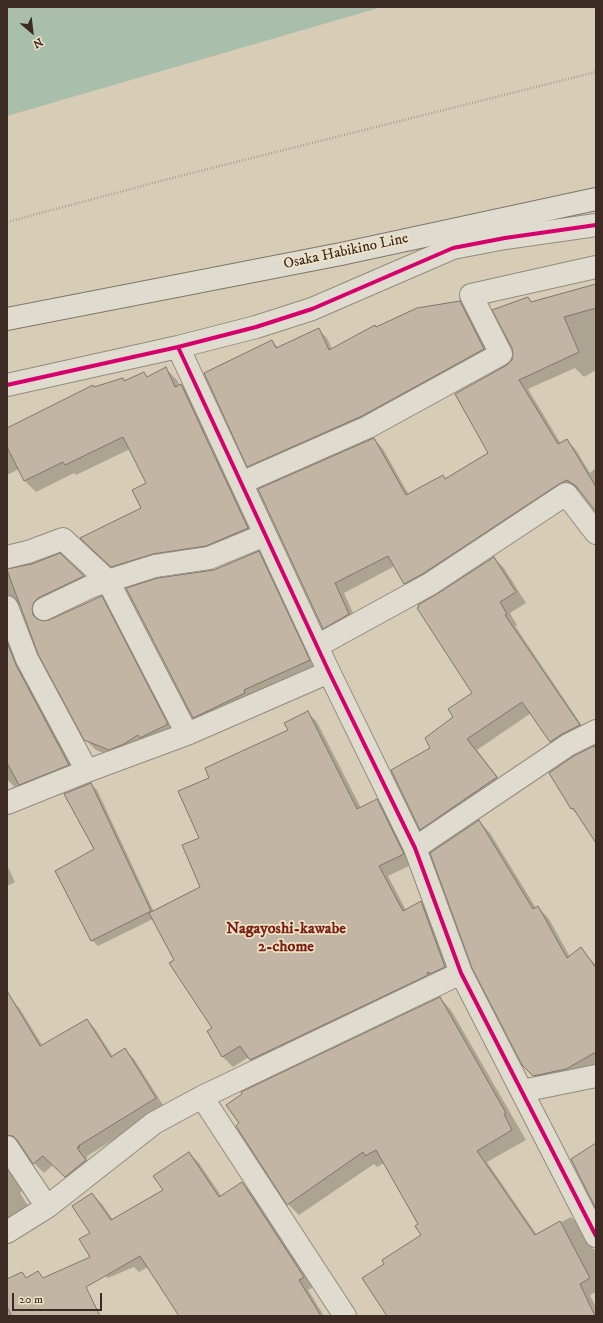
<!DOCTYPE html>
<html>
<head>
<meta charset="utf-8">
<style>
	body { margin:0 }
	#map { position:relative; width:603px; height:1323px; overflow:hidden; background:#d7cdb6; font-family:"IM FELL DW Pica",serif }
	canvas { display:block }
	.frame { position:absolute; inset:0; border:8px solid #3d2a23; pointer-events:none }
	.north { position:absolute; left:12px; top:12px; width:40px; height:40px; -webkit-text-stroke:3px #eee2c6; paint-order:stroke; rotate:152deg; font-size:11px; font-weight:700; line-height:16px; text-align:center; color:#3d2a23 }
	.north::after { content:''; display:block; margin:auto; width:14px; height:18px; background:#3d2a23; clip-path:polygon(50% 0,100% 100%,50% 72%,0 100%) }
	.scale { position:absolute; left:12px; top:1293px; width:90px; height:18px; box-sizing:border-box; border:2px solid #3d2a23; border-top:0; padding-left:5px; font-size:12px; line-height:14px; white-space:nowrap; color:#3d2a23; -webkit-text-stroke:3px #eee2c6; paint-order:stroke }
</style>
</head>
<body>
<div id="map">
<canvas width="603" height="1323"></canvas>
<div class="frame"></div>
<div class="north">N</div>
<div class="scale">20 m</div>
</div>
<script>
const g = document.querySelector('canvas').getContext('2d');
g.lineJoin = 'round';
function paint(path, color) {
  g.fillStyle = color;
  g.fill(path, 'evenodd');
}
function toPath(rows) {
  const path = new Path2D();
  for (const r of rows) {
    path.moveTo(r[0], r[1]);
    for (let i = 2; i < r.length; i += 2) path.lineTo(r[i], r[i + 1]);
  }
  return path;
}
function trace(path, color, width, dash) {
  g.strokeStyle = color;
  g.lineWidth = width;
  g.lineCap = dash ? 'butt' : 'round';
  g.setLineDash(dash || []);
  g.stroke(path);
}
function drawText(font, color, halo, rows, align = 'center') {
  g.font = font + ' "IM FELL DW Pica",serif';
  g.lineWidth = 3.5;
  g.setLineDash([]);
  g.textBaseline = 'middle';
  g.strokeStyle = halo;
  g.fillStyle = color;
  for (const [text, x, y, turn = 0] of rows) {
    g.save();
    g.translate(x, y);
    g.rotate((+turn || 0) * Math.PI / 180);
    g.textAlign = isNaN(turn) ? turn : align;
    if (halo) g.strokeText(text, 0, 0);
    g.fillText(text, 0, 0);
    g.restore();
  }
}
paint(toPath([
	[7,7,382,7,7,116]
]), '#aabeac');
paint(toPath([
	[596,285,596,370,584,377,575,368,528,389,561,444,567,440,576,450,590,473,596,468,596,511,582,493,577,489,569,493,414,593,405,583,395,566,344,593,358,624,333,638,323,628,259,490,374,439,383,449,409,495,443,476,446,479,489,453,508,366,513,361,528,298,532,303],
	[460,302,469,311,492,358,257,475,248,466,272,341,278,348,318,329,327,338,332,349,376,328],
	[166,369,177,380,180,386,181,385,192,396,259,539,123,577,92,549,142,508,147,483,130,449,76,475,74,473,36,492,25,481,19,469,7,475,7,429,94,388,123,379,125,381,144,373,148,377],
	[259,552,269,563,319,671,204,728,194,717,214,571],
	[60,555,94,587,42,619,43,622,49,621,101,597,112,608,178,735,120,760,96,750,85,739,21,605,13,606,7,612,7,570,31,565],
	[494,558,504,568,526,603,510,613,517,625,515,626,589,736,561,752,551,742,531,713,477,750,506,788,431,839,421,829,431,749,473,693],
	[7,626,79,776,20,793,7,779],
	[307,712,317,722,361,808,377,800,387,810,413,864,388,876,406,910,421,903,431,913,455,977,261,1070,249,1057,233,1067,223,1057,209,1031,214,1028,153,919,98,946,92,940,95,850,91,784,97,790,154,912,202,887,200,839,211,778,289,731],
	[596,746,596,841,582,819,572,809,551,773,575,757],
	[479,821,490,833,536,908,538,907,549,919,570,957,581,949,596,965,596,1063,589,1069,546,1087,523,1064],
	[7,865,15,882,7,886],
	[440,998,451,1010,526,1140,487,1162,537,1235,571,1217,583,1228,593,1249,596,1249,596,1292,590,1295,596,1307,596,1316,388,1316,422,1235,420,1225,384,1163,377,1167,374,1164,299,1215,288,1204],
	[11,999,20,1009,42,1045,87,1020,96,1030,113,1057,125,1050,134,1059,165,1108,87,1156,88,1157,86,1158,95,1171,76,1186,53,1165,44,1173,34,1163,22,1145,16,1144,7,1149,7,1001],
	[189,1153,199,1163,222,1197,242,1183,252,1193,314,1287,308,1290,324,1316,181,1316,148,1267,139,1272,134,1267,108,1278,97,1268,91,1233,92,1194,102,1204,113,1220,164,1190],
	[7,1166,23,1190,20,1193,32,1212,7,1227],
	[7,1281,25,1316,7,1316]
]), '#0003');
const building = toPath([
	[596,284,596,308,564,317,579,352,519,380,558,444,567,439,596,487,596,512,576,486,567,480,559,484,424,573,404,584,388,556,335,583,349,614,323,629,258,489,374,438,406,495,443,475,445,479,488,453,455,394,507,365,512,360,513,354,512,348,492,310,528,297,531,302,596,284],
	[460,301,484,349,362,416,247,467,204,373,272,340,276,348,319,328,329,350,375,325,376,327,417,308,460,301],
	[166,367,175,387,181,384,248,528,206,546,153,554,111,567,80,538,141,508,132,490,146,483,123,437,65,465,63,462,24,481,7,447,7,428,93,385,94,387,123,378,124,381,144,372,147,377,166,367],
	[259,551,310,660,244,690,245,693,193,718,126,588,158,578,214,570,259,551],
	[60,553,84,576,38,598,34,602,32,608,33,615,37,619,43,621,49,620,102,596,168,724,140,738,138,735,124,744,109,750,84,740,38,654,7,570,7,569,32,564,60,553],
	[494,557,516,592,500,602,507,614,505,615,580,725,562,734,550,742,522,702,467,739,497,777,420,830,391,770,430,748,425,738,453,717,448,709,472,693,417,608,419,607,418,605,437,594,494,557],
	[7,642,16,665,69,765,19,785,7,763,7,642],
	[308,711,357,809,377,799,404,854,379,866,403,911,421,901,445,967,430,974,429,972,427,973,428,975,250,1060,240,1046,222,1057,207,1031,212,1028,169,963,174,960,149,913,200,887,182,845,199,838,178,791,209,778,205,768,288,730,284,723,308,711],
	[594,746,596,749,596,843,573,808,571,809,549,773,574,756,594,746],
	[91,783,151,911,91,941,55,871,94,849,64,794,91,783],
	[479,820,533,909,538,906,567,958,581,947,596,968,596,1052,566,1069,533,1076,522,1065,472,968,430,853,479,820],
	[7,991,40,1046,87,1019,111,1057,125,1048,156,1098,78,1146,80,1147,77,1148,86,1160,65,1177,43,1156,33,1164,17,1140,13,1136,7,1135,7,991],
	[440,997,506,1113,504,1114,512,1130,477,1151,535,1235,560,1221,590,1278,580,1284,595,1316,387,1316,362,1278,384,1264,382,1260,421,1235,415,1226,418,1224,376,1150,365,1156,363,1152,287,1205,236,1126,239,1123,226,1105,242,1094,241,1092,440,997],
	[596,1143,596,1209,571,1159,596,1143],
	[189,1152,219,1197,242,1182,304,1277,299,1280,321,1316,179,1316,140,1256,86,1287,100,1316,12,1316,7,1307,7,1279,22,1272,26,1278,38,1271,43,1278,90,1257,79,1239,90,1233,72,1206,92,1193,111,1220,163,1190,153,1176,189,1152]
]);
paint(building, '#c2b5a3');
trace(building, '#7e766a', 1);
const street = toPath([
	[178,347,329,672,415,848,461,973,596,1236],
	[7,385,178,347,256,327,312,309,453,248,505,238,596,225],
	[241,483,368,427,501,354,471,295,596,267],
	[7,557,28,552,63,539,108,581,187,734],
	[7,607,27,659,87,771],
	[44,609,92,586,155,566,209,558,265,535],
	[317,646,430,584,566,494,596,533],
	[7,803,87,771,187,734,329,672],
	[415,848,568,745,596,731],
	[522,1091,596,1076],
	[202,1097,345,1316],
	[7,1147,47,1207],
	[7,1232,47,1207,154,1123,202,1097,461,973]
]);
const secondary = toPath([
	[7,319,341,254,596,199]
]);
trace(street, '#938b7d', 24);
trace(secondary, '#7e766a', 24);
trace(toPath([
	[7,222,172,178,596,72]
]), '#a59f96', 2.5, [1, 2]);
trace(street, '#e0dbcf', 22);
trace(secondary, '#e0dbcf', 22);
trace(toPath([
	[178,347,329,672,415,848,461,973,596,1236],
	[7,385,178,347,256,327,312,309,453,248,505,238,596,225]
]), '#d6006c', 4);
drawText('15px', '#3d2a23', '#eee2c6', [
	["Osaka Habikino Line",346,252,-12]
]);
drawText('bold 16px', '#7a1f14', '#eee2c6', [
	["Nagayoshi-kawabe",286,930],
	["2-chome",286,948]
]);
</script>
</body>
</html>
